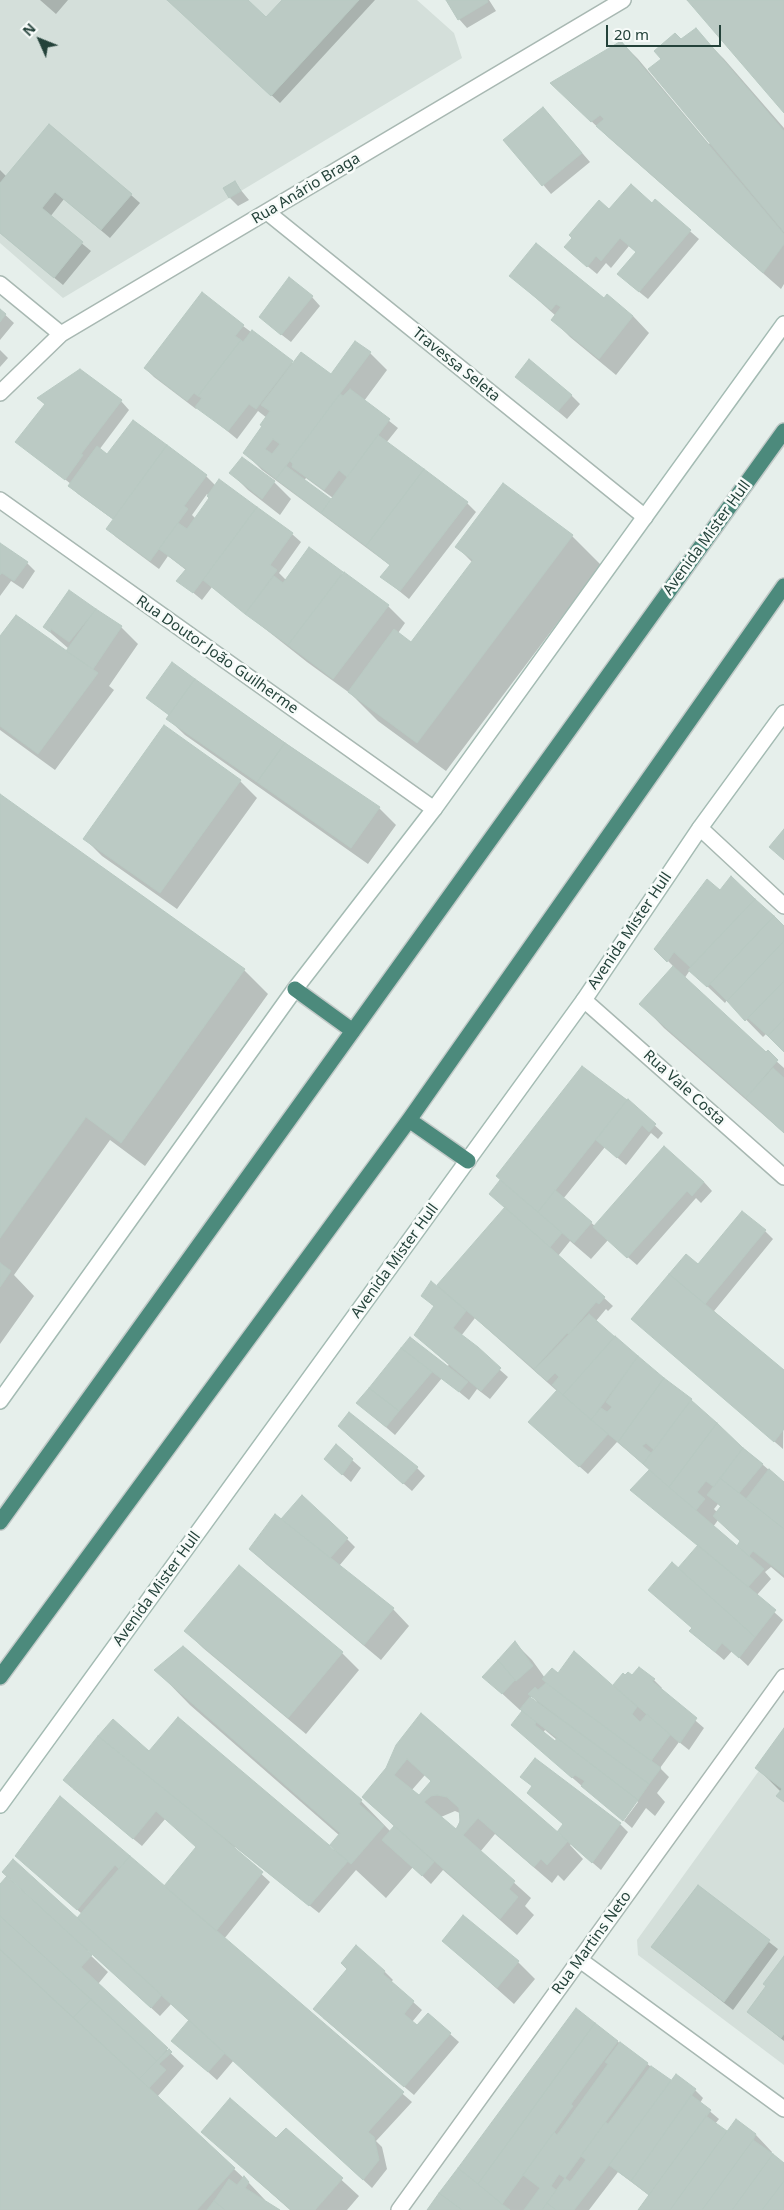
<!DOCTYPE html>
<html>
<head>
<meta charset="utf-8">
<style>
	body { margin:0 }
	#map { position:relative; width:784px; height:2210px; overflow:hidden; background:#e6efeb; font-family:"Noto Sans",sans-serif }
	canvas { display:block }
	.north { position:absolute; left:15px; top:15px; width:50px; height:50px; -webkit-text-stroke:4px #f7fbf9; paint-order:stroke; rotate:314deg; font-size:14px; font-weight:700; line-height:20px; text-align:center; color:#24423a }
	.north::after { content:''; display:block; margin:auto; width:18px; height:22px; background:#24423a; clip-path:polygon(50% 0,100% 100%,50% 72%,0 100%) }
	.scale { position:absolute; left:606px; top:25px; width:115px; height:22px; box-sizing:border-box; border:2px solid #24423a; border-top:0; padding-left:6px; font-size:15px; line-height:18px; white-space:nowrap; color:#24423a; -webkit-text-stroke:4px #f7fbf9; paint-order:stroke }
</style>
</head>
<body>
<div id="map">
<canvas width="784" height="2210"></canvas>
<div class="north">N</div>
<div class="scale">20 m</div>
</div>
<script>
const g = document.querySelector('canvas').getContext('2d');
g.lineJoin = 'round';
function paint(path, color) {
  g.fillStyle = color;
  g.fill(path, 'evenodd');
}
function toPath(rows) {
  const path = new Path2D();
  for (const r of rows) {
    path.moveTo(r[0], r[1]);
    for (let i = 2; i < r.length; i += 2) path.lineTo(r[i], r[i + 1]);
  }
  return path;
}
function trace(path, color, width, dash) {
  g.strokeStyle = color;
  g.lineWidth = width;
  g.lineCap = dash ? 'butt' : 'round';
  g.setLineDash(dash || []);
  g.stroke(path);
}
function drawText(font, color, halo, rows, align = 'center') {
  g.font = font + ' "Noto Sans",sans-serif';
  g.lineWidth = 5;
  g.setLineDash([]);
  g.textBaseline = 'middle';
  g.strokeStyle = halo;
  g.fillStyle = color;
  for (const [text, x, y, turn = 0] of rows) {
    g.save();
    g.translate(x, y);
    g.rotate((+turn || 0) * Math.PI / 180);
    g.textAlign = isNaN(turn) ? turn : align;
    if (halo) g.strokeText(text, 0, 0);
    g.fillText(text, 0, 0);
    g.restore();
  }
}
paint(toPath([
	[0,0,417,0,454,33,462,58,63,298,0,243],
	[784,1736,784,2065,638,1955,637,1940]
]), '#d4dfda');
paint(toPath([
	[40,0,68,0,56,14],
	[168,0,246,0,266,19,284,0,375,0,280,103],
	[448,0,489,0,496,11,467,28,459,19],
	[695,30,724,59,784,128,784,284,781,289,609,138,569,100,621,42,638,59,709,144,711,142,682,41],
	[543,108,590,162,551,194,505,140],
	[0,170,7,177,131,195,140,203,110,238,64,199,50,217,91,251,63,285,0,233],
	[235,183,249,200,238,206,230,198],
	[655,201,699,239,648,299,628,283,637,253,629,246,611,268,606,263,597,274,574,255],
	[511,276,604,300,633,316,649,333,616,375,570,337,553,320,556,316],
	[312,297,320,306,291,342,269,325],
	[0,310,14,323,0,340],
	[243,326,294,364,332,376,356,343,370,353,387,370,364,401,398,428,386,443,467,503,476,512,409,599,382,577,391,566,262,470,245,453,263,427,267,418,258,411,237,439,198,407,196,409,154,377,145,368],
	[306,478,333,498,331,501,304,481],
	[0,350,8,358,0,367],
	[517,377,571,395,580,404,567,419],
	[39,398,121,401,129,410,99,450,107,456,133,422,206,476,216,486,220,481,292,534,301,542,279,573,286,580,344,574,388,606,405,623,398,633,412,644,472,562,457,547,503,484,572,536,601,565,446,771,378,721,351,694,307,662,212,587,202,600,178,580,186,570,168,556,159,569,116,537,108,529,114,520,78,494,70,486,71,484,17,442,45,405],
	[207,494,211,498,196,519,192,515],
	[231,473,274,482,291,499,280,515,248,490],
	[0,544,27,563,35,571,23,589,11,581,0,596],
	[69,592,121,627,138,644,109,686,114,690,55,770,0,730,0,639,66,652,69,649,44,627],
	[172,664,379,808,396,825,368,864,185,735,168,719,170,716,148,698],
	[165,727,240,781,257,798,177,909,102,856,85,839],
	[0,796,244,970,268,994,145,1166,110,1140,14,1275,34,1296,0,1344],
	[731,878,784,927,784,1051,766,1034,763,1037,727,1000,725,1003,690,970,684,979,784,1068,784,1133,664,1028,641,1004,674,967,656,949,721,891],
	[583,1068,627,1100,663,1133,658,1139,651,1133,626,1165,605,1147,563,1199,595,1226,704,1182,712,1191,701,1203,696,1198,637,1265,608,1240,591,1259,570,1241,558,1256,613,1306,608,1311,606,1309,596,1321,784,1483,784,1578,771,1567,765,1572,771,1579,756,1596,783,1620,748,1666,732,1651,724,1660,699,1639,693,1629,678,1570,699,1546,632,1490,650,1470,617,1442,588,1474,538,1430,557,1391,475,1318,461,1336,508,1377,490,1399,477,1389,469,1400,442,1378,395,1435,358,1403,410,1338,447,1366,449,1365,424,1343,435,1307,431,1304,438,1287,506,1208,491,1194],
	[718,1504,721,1507,717,1512,714,1509],
	[718,1520,741,1542,741,1551,713,1527],
	[765,1231,773,1239,714,1311,784,1372,783,1449,632,1319,686,1256,698,1266],
	[348,1435,417,1468,425,1476,412,1491],
	[352,1460,361,1468,351,1482,334,1467],
	[281,1521,347,1539,355,1547,339,1566,393,1609,409,1626,381,1660,267,1565,250,1549],
	[239,1566,342,1653,359,1670,306,1734,203,1648,186,1631],
	[515,1643,532,1660,545,1678,558,1675,613,1687,623,1675,654,1680,662,1688,660,1690,704,1728,689,1750,679,1742,660,1768,669,1777,657,1793,665,1802,655,1816,646,1808,632,1828,624,1821,638,1802,636,1800,591,1794,512,1725,523,1711,521,1708,520,1710,484,1677],
	[532,1696,538,1703,537,1704,530,1699],
	[545,1730,557,1740,555,1743,543,1733],
	[185,1648,361,1801,391,1832,395,1827,363,1797,387,1768,397,1746,561,1838,564,1825,537,1801,533,1787,522,1777,621,1825,628,1832,601,1870,571,1844,570,1845,583,1859,564,1881,558,1875,552,1883,495,1834,480,1852,531,1898,525,1906,534,1915,517,1935,443,1870,431,1884,413,1867,386,1898,356,1870,319,1913,235,1847,233,1848,270,1882,224,1939,412,2102,376,2141,382,2147,387,2169,372,2188,234,2060,217,2080,173,2041,190,2020,172,2003,160,2016,88,1950,87,1952,108,1972,98,1984,184,2066,157,2097,249,2183,265,2200,264,2201,278,2210,0,2210,0,1886,77,1920,82,1914,25,1864,61,1798,165,1888,197,1847,166,1818,142,1846,73,1789,149,1752,335,1853,340,1836,190,1705,156,1670,176,1652],
	[425,1775,432,1782,419,1797,411,1791],
	[455,1811,462,1814,456,1831,441,1817],
	[784,1731,784,1802,778,1796,781,1792,757,1768],
	[698,1887,778,1949,733,2010,653,1947],
	[463,1917,518,1962,535,1979,514,2004,443,1941],
	[356,1947,385,1972,393,1980,391,1982,422,2010,412,2022,418,2027,450,2034,459,2042,414,2095,323,2018,349,1969],
	[784,1956,784,2041,749,2012,768,1987],
	[576,2010,671,2082,695,2090,703,2098,700,2103,719,2119,715,2124,727,2133,736,2121,756,2135,772,2152,771,2154,784,2164,784,2210,639,2210,650,2196,618,2172,589,2210,429,2210],
	[286,2129,359,2196,347,2210,290,2210,203,2132,276,2140]
]), '#0003');
const building = toPath([
	[167,0,248,0,266,17,282,0,359,0,271,96,167,0],
	[446,0,487,0,488,2,458,20,446,0],
	[687,0,784,0,784,113,687,0],
	[696,28,784,131,784,232,648,69,661,59,654,51,675,33,681,39,696,28],
	[621,41,784,234,784,244,763,273,596,126,604,119,600,115,591,122,550,83,621,41],
	[543,107,582,153,542,186,503,140,543,107],
	[49,124,132,194,101,230,55,192,42,208,83,242,54,278,0,233,0,183,49,124],
	[235,181,241,191,229,198,223,188,235,181],
	[631,184,652,203,655,199,691,230,639,292,617,274,636,252,620,238,601,261,596,256,587,267,564,247,572,238,569,235,599,200,609,209,631,184],
	[536,243,604,298,607,294,633,316,599,359,551,320,561,307,556,304,551,310,509,276,536,243],
	[289,277,313,296,281,335,259,317,289,277],
	[202,292,244,325,235,336,241,340,198,396,194,393,187,401,144,368,202,292],
	[0,309,6,314,0,322,0,309],
	[252,330,293,361,256,409,249,404,228,431,195,407,202,398,198,396,241,340,243,342,252,330],
	[355,341,371,352,276,479,243,453,262,426,260,425,270,411,261,405,301,352,331,374,355,341],
	[273,439,280,444,272,454,265,449,273,439],
	[529,359,572,395,558,411,515,377,529,359],
	[80,369,122,400,81,454,83,455,65,480,15,442,45,404,37,398,80,369],
	[350,389,390,419,347,477,339,470,324,490,292,467,293,464,290,461,340,394,343,396,350,389],
	[133,420,167,445,113,519,68,486,97,446,107,454,133,420],
	[378,435,424,469,366,546,321,513,378,435],
	[167,445,207,475,184,506,188,509,150,561,106,529,167,445],
	[242,457,275,481,262,499,229,473,242,457],
	[286,466,331,499,321,513,276,479,286,466],
	[424,469,468,502,400,591,380,577,390,565,366,546,424,469],
	[219,479,257,507,193,593,176,581,186,569,159,549,178,523,187,529,209,498,207,496,219,479],
	[503,483,573,535,417,743,348,692,394,629,411,642,473,560,455,547,503,483],
	[257,507,293,533,270,565,277,570,245,614,203,580,257,507],
	[0,543,28,562,14,581,2,573,0,575,0,543],
	[309,547,343,572,288,645,245,614,274,576,283,583,309,547],
	[344,572,389,605,333,679,288,645,344,572],
	[69,590,96,609,69,642,51,629,50,632,43,627,69,590],
	[96,609,122,626,93,669,66,651,96,609],
	[16,615,98,673,38,754,0,726,0,636,16,615],
	[172,662,195,679,169,715,146,698,172,662],
	[195,679,285,743,257,782,166,719,195,679],
	[164,725,241,780,160,893,83,839,164,725],
	[285,743,380,807,351,848,257,782,285,743],
	[0,794,245,969,121,1143,86,1117,0,1238,0,794],
	[784,829,784,860,769,847,784,829],
	[731,876,755,899,690,967,674,952,667,962,654,949,707,879,720,890,731,876],
	[755,899,774,916,707,987,688,970,755,899],
	[774,916,784,926,784,941,727,1001,710,984,774,916],
	[784,941,784,981,745,1021,727,1001,784,941],
	[673,966,766,1052,768,1050,778,1060,746,1098,639,1004,673,966],
	[784,981,784,1019,768,1036,748,1018,784,981],
	[784,1019,784,1052,768,1036,784,1019],
	[582,1066,627,1100,538,1212,496,1176,582,1066],
	[773,1068,784,1078,784,1133,746,1098,773,1068],
	[628,1099,656,1124,649,1132,642,1125,617,1158,596,1140,628,1099],
	[664,1146,704,1182,692,1196,687,1191,627,1258,593,1227,664,1146],
	[500,1180,562,1233,550,1247,489,1194,500,1180],
	[555,1190,592,1222,574,1243,538,1212,555,1190],
	[505,1207,605,1297,599,1304,596,1302,569,1334,567,1333,534,1369,437,1285,505,1207],
	[742,1211,766,1230,705,1304,669,1274,686,1254,698,1264,742,1211],
	[0,1263,11,1271,0,1287,0,1263],
	[669,1274,784,1370,784,1429,774,1442,631,1319,669,1274],
	[431,1281,466,1311,453,1328,478,1347,501,1368,481,1391,414,1335,434,1306,421,1296,431,1281],
	[589,1314,615,1337,563,1395,552,1385,559,1377,555,1373,547,1381,534,1370,589,1314],
	[615,1336,638,1356,591,1420,563,1395,615,1336],
	[410,1337,468,1382,459,1392,401,1348,410,1337],
	[401,1348,432,1372,399,1411,369,1388,401,1348],
	[638,1356,664,1378,618,1442,591,1420,601,1408,607,1412,612,1407,606,1402,638,1356],
	[664,1378,692,1399,654,1450,646,1443,642,1446,651,1453,643,1464,618,1442,664,1378],
	[369,1388,399,1411,386,1427,356,1403,369,1388],
	[557,1390,608,1434,579,1467,528,1422,557,1390],
	[691,1400,717,1423,669,1487,643,1464,691,1400],
	[349,1412,418,1467,403,1484,338,1426,349,1412],
	[717,1423,743,1448,714,1487,706,1481,697,1492,705,1499,696,1510,669,1487,717,1423],
	[336,1444,353,1459,342,1475,324,1459,336,1444],
	[743,1448,763,1464,739,1493,720,1478,743,1448],
	[769,1469,784,1482,784,1529,746,1499,769,1469],
	[649,1470,764,1569,748,1587,630,1490,649,1470],
	[720,1478,784,1529,784,1575,753,1551,749,1556,737,1546,740,1541,713,1516,721,1506,707,1495,720,1478],
	[302,1495,348,1538,330,1558,281,1519,302,1495],
	[275,1514,394,1608,364,1645,249,1549,275,1514],
	[698,1545,776,1610,755,1637,678,1568,698,1545],
	[672,1562,755,1637,739,1658,722,1643,715,1652,689,1631,692,1628,648,1590,672,1562],
	[239,1565,343,1652,288,1718,184,1631,239,1565],
	[515,1641,533,1666,516,1681,498,1660,515,1641],
	[183,1646,362,1800,359,1804,384,1826,351,1864,329,1846,340,1833,154,1670,183,1646],
	[574,1651,637,1707,632,1714,640,1722,647,1714,670,1735,651,1761,564,1697,542,1679,552,1668,558,1673,574,1651],
	[498,1660,515,1680,502,1694,482,1677,498,1660],
	[639,1667,655,1679,652,1681,697,1718,680,1743,613,1685,623,1673,625,1675,628,1672,632,1675,639,1667],
	[546,1683,661,1768,649,1784,528,1694,535,1687,538,1690,546,1683],
	[530,1697,649,1784,638,1800,522,1711,520,1709,530,1697],
	[522,1711,536,1722,535,1725,555,1741,557,1738,638,1800,623,1821,581,1786,585,1781,575,1775,572,1778,511,1725,522,1711],
	[421,1713,568,1841,547,1865,541,1859,534,1867,478,1818,463,1835,515,1881,509,1889,518,1897,500,1919,362,1797,386,1768,396,1745,421,1713],
	[407,1759,431,1781,419,1795,394,1775,407,1759],
	[437,1795,447,1797,459,1808,460,1822,456,1829,424,1802,431,1796,437,1795],
	[178,1717,348,1861,309,1906,98,1736,113,1719,149,1751,178,1717],
	[784,1728,784,1802,776,1796,782,1789,755,1768,784,1728],
	[98,1736,188,1808,263,1872,216,1931,164,1886,196,1847,156,1811,133,1839,63,1780,98,1736],
	[535,1758,621,1823,592,1863,557,1832,563,1824,527,1793,532,1786,520,1777,535,1758],
	[60,1796,130,1856,119,1869,115,1865,77,1910,15,1856,60,1796],
	[394,1826,434,1862,422,1876,382,1840,394,1826],
	[130,1856,404,2092,368,2132,374,2137,379,2160,363,2180,77,1918,130,1856],
	[13,1859,162,1995,151,2008,2,1872,13,1859],
	[7,1876,92,1955,81,1967,168,2048,157,2061,0,1916,0,1884,7,1876],
	[698,1885,770,1940,724,2002,651,1947,698,1885],
	[463,1915,519,1961,497,1988,442,1941,463,1915],
	[0,1916,91,1999,73,2018,0,1950,0,1916],
	[356,1945,385,1971,383,1974,414,2001,404,2014,417,2025,428,2013,451,2033,404,2087,313,2009,347,1969,341,1963,356,1945],
	[0,1949,235,2168,197,2210,0,2210,0,1949],
	[784,1956,784,2034,781,2038,747,2012,766,1986,763,1984,784,1956],
	[91,1999,157,2061,139,2079,73,2018,91,1999],
	[576,2008,595,2023,478,2184,458,2168,576,2008],
	[189,2020,225,2053,208,2072,171,2041,189,2020],
	[595,2023,618,2041,571,2104,573,2106,502,2204,478,2184,595,2023],
	[620,2042,648,2063,565,2178,559,2174,551,2186,556,2190,542,2210,524,2210,540,2188,523,2175,554,2132,557,2135,608,2064,605,2062,620,2042],
	[169,2049,172,2052,159,2064,166,2070,149,2088,139,2079,169,2049],
	[651,2066,671,2080,609,2165,574,2210,556,2210,547,2203,565,2178,570,2182,586,2160,581,2156,605,2122,608,2124,651,2066],
	[676,2074,696,2089,631,2181,609,2165,676,2074],
	[691,2095,711,2110,649,2195,631,2181,691,2095],
	[230,2098,276,2138,286,2128,343,2178,315,2210,291,2210,201,2132,230,2098],
	[706,2116,727,2131,670,2210,638,2210,706,2116],
	[736,2119,756,2134,753,2140,702,2210,670,2210,736,2119],
	[753,2140,773,2154,732,2210,702,2210,753,2140],
	[773,2154,784,2163,784,2181,762,2210,732,2210,773,2154],
	[458,2168,502,2204,510,2210,462,2210,439,2193,458,2168],
	[244,2176,249,2182,245,2188,280,2210,225,2210,214,2201,229,2179,237,2185,244,2176],
	[784,2181,784,2210,762,2210,784,2181],
	[439,2193,462,2210,427,2210,439,2193],
	[214,2201,225,2210,207,2210,214,2201],
	[547,2203,556,2210,542,2210,547,2203]
]);
paint(building, '#bbcac4');
trace(building, '#b8c9c2', 1);
const minor = toPath([
	[267,212,645,517],
	[0,284,61,334],
	[0,393,61,334,623,0],
	[0,500,434,809],
	[700,828,784,906],
	[584,1000,784,1177],
	[580,1960,784,2109],
	[399,2210,784,1677]
]);
const secondary = toPath([
	[0,1401,295,989,434,809,784,324],
	[0,1805,584,1000,700,828,784,713]
]);
const trunk = toPath([
	[295,989,353,1031],
	[409,1120,468,1161],
	[0,1522,784,431],
	[0,1677,409,1120,784,586]
]);
trace(minor, '#a8b8b2', 18);
trace(secondary, '#a4bbb3', 18);
trace(trunk, '#c2cac8', 18);
trace(minor, '#fff', 15);
trace(secondary, '#fff', 15);
trace(trunk, '#4c8a7c', 15);
drawText('15px', '#24423a', '#f7fbf9', [
	["Rua Anário Braga",306,189,-31],
	["Travessa Seleta",456,365,39],
	["Avenida Mister Hull",707,538,-54],
	["Rua Doutor João Guilherme",217,655,35],
	["Avenida Mister Hull",630,931,-56],
	["Rua Vale Costa",684,1088,42],
	["Avenida Mister Hull",395,1261,-54],
	["Avenida Mister Hull",157,1589,-54],
	["Rua Martins Neto",592,1943,-54]
]);
</script>
</body>
</html>
